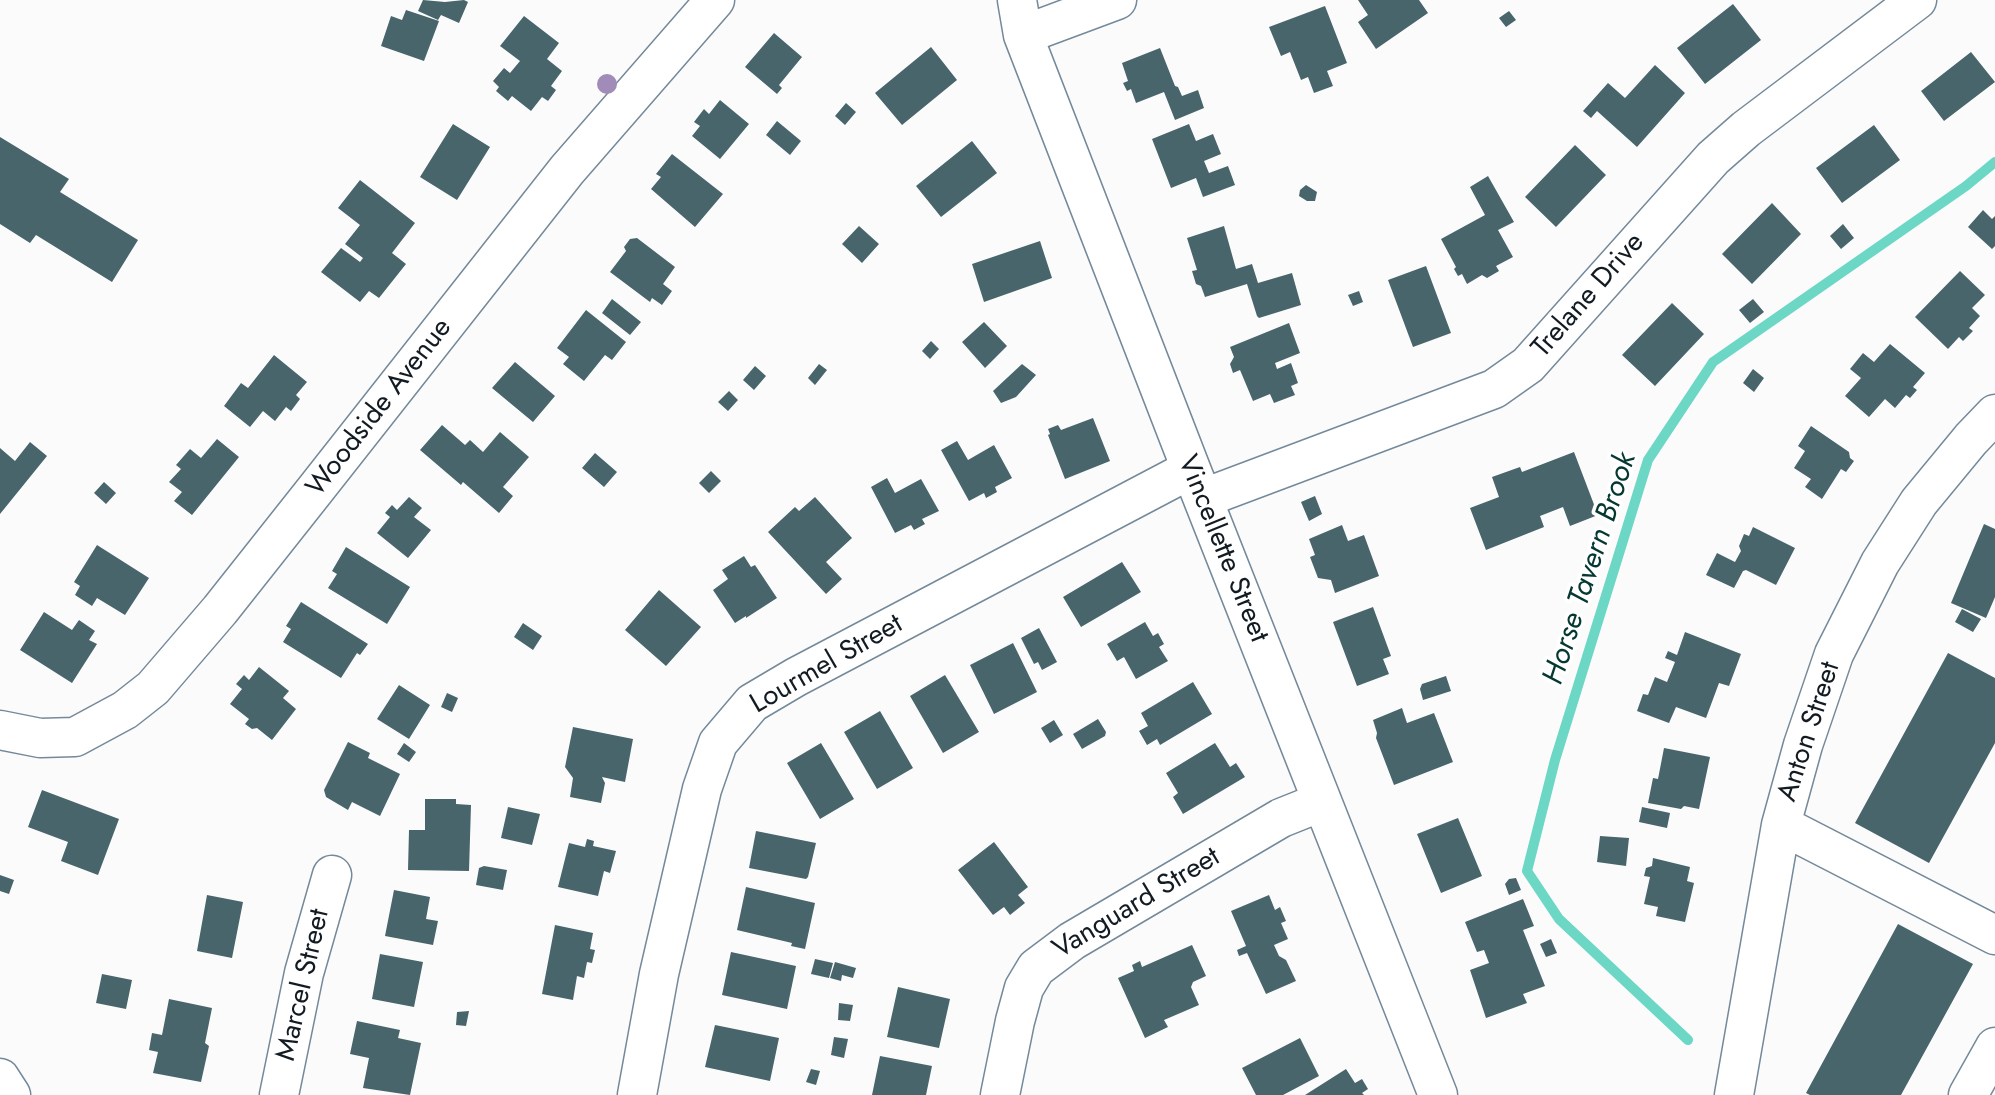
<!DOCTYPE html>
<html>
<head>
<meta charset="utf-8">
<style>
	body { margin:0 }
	canvas { display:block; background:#fbfbfb }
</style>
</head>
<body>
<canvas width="1995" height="1095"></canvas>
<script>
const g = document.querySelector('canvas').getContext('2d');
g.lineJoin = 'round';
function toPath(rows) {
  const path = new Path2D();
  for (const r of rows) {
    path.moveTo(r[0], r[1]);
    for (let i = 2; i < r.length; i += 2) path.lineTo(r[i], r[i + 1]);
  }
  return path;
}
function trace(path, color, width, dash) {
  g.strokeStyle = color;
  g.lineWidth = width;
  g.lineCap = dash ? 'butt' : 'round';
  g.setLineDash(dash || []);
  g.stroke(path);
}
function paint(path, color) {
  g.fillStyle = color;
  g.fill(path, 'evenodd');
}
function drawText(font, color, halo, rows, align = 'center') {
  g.font = font + ' Jost,sans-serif';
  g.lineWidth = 7;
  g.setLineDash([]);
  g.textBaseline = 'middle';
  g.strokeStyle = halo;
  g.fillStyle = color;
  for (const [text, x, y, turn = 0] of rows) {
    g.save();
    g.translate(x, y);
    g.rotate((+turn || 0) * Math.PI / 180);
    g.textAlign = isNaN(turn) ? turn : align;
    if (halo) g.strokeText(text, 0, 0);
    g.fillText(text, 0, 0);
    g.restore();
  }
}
trace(toPath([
	[1688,1040,1559,919,1527,871,1555,760,1648,460,1713,362,1966,186,1995,162]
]), '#6cd7c4', 10);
paint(toPath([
	[423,0,445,2,464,0,468,2,459,23,441,15,438,20,418,11],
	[1358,0,1419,0,1428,13,1376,49,1358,22,1368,15],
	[1733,4,1761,40,1705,84,1677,48],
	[1325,6,1347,63,1327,71,1333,86,1314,93,1308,77,1301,80,1290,52,1281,56,1269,27],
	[406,10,439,21,424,61,381,46,391,16,402,20],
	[1509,11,1516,20,1506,27,1499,18],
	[524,16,559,43,547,59,562,71,551,86,556,90,548,101,542,97,531,111,512,96,508,101,496,91,499,87,493,81,504,68,510,73,520,61,500,46],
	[774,33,802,57,779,85,782,88,777,94,745,67],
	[931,47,957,80,902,125,875,93],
	[1160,48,1175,86,1178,87,1182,96,1198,90,1204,108,1175,120,1164,92,1136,103,1131,89,1127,91,1123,83,1128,81,1122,63],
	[1971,52,1995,82,1944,121,1921,91],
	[1655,65,1685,93,1637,147,1597,111,1591,118,1583,111,1608,83,1625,98],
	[720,100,749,124,720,159,692,136,700,126,694,122,704,109,709,114],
	[846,103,856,112,845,125,835,116],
	[777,121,801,141,790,155,766,135],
	[453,124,490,147,457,200,420,177],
	[1189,124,1196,141,1213,134,1221,154,1204,161,1209,173,1228,166,1235,185,1203,197,1196,178,1171,188,1152,139],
	[1874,125,1900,160,1842,203,1816,168],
	[0,137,69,179,60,192,138,240,112,282,36,235,30,243,0,224],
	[972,141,997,173,941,217,916,186],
	[1575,145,1606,175,1556,227,1525,197],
	[672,154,723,194,695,227,651,189,661,177,656,174],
	[1488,176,1514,222,1498,230,1513,257,1496,266,1499,271,1487,278,1482,275,1467,284,1462,274,1458,276,1454,269,1456,267,1441,239,1485,215,1470,187],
	[360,180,415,223,392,253,406,264,379,298,369,291,360,302,321,272,341,248,360,262,363,258,345,244,360,225,338,208],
	[1306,185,1317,192,1315,201,1307,201,1299,196,1300,190],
	[1772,203,1801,234,1752,284,1722,254],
	[1983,210,1992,219,1995,216,1995,246,1992,249,1968,227],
	[1843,224,1854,238,1841,249,1830,236],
	[859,226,879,244,862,263,842,244],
	[1224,226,1236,269,1252,264,1258,283,1292,273,1301,305,1259,318,1257,316,1247,284,1205,297,1201,286,1196,284,1192,271,1197,270,1187,238],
	[637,238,675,267,663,284,672,291,662,305,652,298,650,302,610,272,626,251,624,247,630,239],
	[1040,241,1052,278,984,302,972,264],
	[1426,266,1451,333,1413,347,1388,280],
	[1960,271,1985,295,1972,308,1980,316,1969,328,1973,331,1963,341,1959,337,1948,349,1915,317],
	[1359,291,1363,302,1353,306,1348,295],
	[612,299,641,322,630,335,602,313],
	[1753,299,1764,312,1750,323,1739,310],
	[1672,303,1704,334,1655,386,1622,355],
	[586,310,626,342,612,360,605,355,584,381,563,364,569,357,557,348],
	[984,322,1007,346,985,368,962,342],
	[1289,323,1300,353,1275,363,1277,369,1291,363,1298,383,1291,386,1295,395,1274,403,1270,394,1253,401,1240,370,1233,373,1230,364,1234,357,1230,347],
	[931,341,939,349,930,359,922,351],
	[1890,344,1925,373,1913,387,1917,390,1910,398,1906,395,1895,408,1885,399,1869,417,1845,396,1861,378,1850,369,1863,353,1874,362],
	[274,355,307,382,296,395,300,399,291,411,286,407,275,421,263,411,250,427,224,406,241,383,248,388],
	[515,362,555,396,533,422,492,388],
	[819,364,827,370,815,385,808,378],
	[1022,364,1036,375,1016,397,1001,403,993,391],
	[755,366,766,376,754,390,743,380],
	[1753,369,1764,378,1754,392,1743,383],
	[729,391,738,400,728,411,718,402],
	[1093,418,1110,461,1065,479,1048,435,1050,434,1048,429,1058,425,1061,430],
	[442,425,465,445,470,440,483,452,500,432,529,457,503,487,513,496,499,513,463,482,461,485,420,450],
	[1811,426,1849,452,1850,458,1854,461,1846,472,1841,469,1822,499,1805,487,1811,479,1794,468,1805,451,1798,446],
	[217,439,239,457,192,515,174,501,182,492,169,482,181,469,176,465,190,449,201,458],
	[957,441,968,460,994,445,1012,478,995,487,997,492,986,498,984,493,969,501,941,450],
	[30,442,47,456,0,514,0,448,15,461],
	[1574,452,1598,515,1570,526,1563,507,1540,516,1544,527,1486,550,1470,508,1499,497,1492,477,1520,467,1522,472],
	[595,453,617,472,604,487,582,468],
	[711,471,721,481,709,493,699,483],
	[887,478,895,493,921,479,939,511,922,519,925,524,914,530,911,525,895,533,871,487],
	[104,482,116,493,106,504,94,493],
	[1315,496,1322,514,1309,521,1301,502],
	[409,497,422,508,414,517,431,530,408,558,377,533,390,517,385,513,392,505,397,510],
	[815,497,852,538,826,562,842,579,826,594,768,532,795,507,799,511],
	[1984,524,1995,529,1995,597,1986,618,1951,603],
	[1342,525,1348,541,1364,535,1379,576,1335,593,1331,580,1318,578,1310,557,1315,555,1309,539],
	[1753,527,1795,548,1776,585,1746,570,1743,571,1734,588,1706,575,1717,553,1735,562,1741,551,1739,546,1744,534,1749,536],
	[97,545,149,578,125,615,97,598,92,606,75,595,80,586,74,582],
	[346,547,410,587,387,624,328,588,337,574,332,571],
	[744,556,751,567,755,565,777,598,746,618,746,616,735,623,713,590,728,579,722,570],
	[1122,562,1141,592,1081,627,1063,597],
	[659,590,701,627,666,666,625,630],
	[301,602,368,644,360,655,357,653,341,678,283,642,291,629,286,626],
	[1373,607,1391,656,1383,659,1389,674,1357,686,1333,622],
	[1962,609,1981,619,1973,632,1955,622],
	[44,612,72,630,79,620,95,631,89,640,97,644,72,683,20,650],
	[1145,622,1153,636,1158,633,1164,644,1159,647,1168,661,1136,679,1124,657,1117,661,1107,644],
	[523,623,542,636,533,650,514,637],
	[1039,628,1057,662,1042,670,1038,662,1034,664,1021,638],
	[1685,632,1741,654,1729,686,1719,683,1706,718,1676,707,1669,723,1637,711,1643,694,1648,695,1655,677,1667,682,1675,662,1665,658,1668,651,1677,655],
	[1013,643,1037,692,994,714,970,665],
	[1948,653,1995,678,1995,743,1929,863,1855,823],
	[259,667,289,691,283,698,296,709,272,740,257,728,252,729,245,724,249,719,230,704,242,689,236,684,244,675,249,680],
	[945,675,979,732,943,753,910,696],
	[1446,676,1451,691,1423,700,1420,689,1422,684],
	[1193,682,1212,714,1160,745,1157,739,1147,745,1139,731,1148,726,1141,713],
	[399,685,430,705,409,739,377,719],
	[447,693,458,698,452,712,441,707],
	[1402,708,1407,723,1434,713,1453,762,1394,785,1376,738,1377,733,1373,720],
	[880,711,913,768,877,789,844,732],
	[1098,719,1106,732,1105,736,1082,749,1073,734],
	[1054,720,1063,735,1050,743,1041,728],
	[573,727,633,739,625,782,602,777,605,783,601,803,570,797,573,778,565,767],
	[348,742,370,753,368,758,400,774,380,816,352,802,348,810,326,797,324,790],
	[404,743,416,752,409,762,397,754],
	[821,743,854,799,820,819,787,763],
	[1215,743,1230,767,1236,763,1245,777,1183,814,1173,797,1178,793,1166,773],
	[1664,748,1710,757,1699,809,1684,806,1681,809,1648,803,1653,778,1658,779],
	[42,790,119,819,98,875,61,861,68,842,28,827],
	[425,799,456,799,456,804,471,805,469,871,408,870,409,830,425,830],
	[508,807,540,814,532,845,501,838],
	[1642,807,1670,813,1667,828,1639,822],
	[1458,818,1482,876,1441,893,1417,834],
	[756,831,816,843,808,877,806,879,749,868],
	[1600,836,1629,838,1626,866,1597,862],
	[587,839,594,841,593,846,616,851,610,873,604,871,598,896,558,887,569,843,585,847],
	[994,842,1028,887,1018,895,1025,903,1010,915,1004,907,993,915,958,870],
	[1653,858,1690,867,1687,881,1694,883,1685,922,1656,916,1658,907,1644,904,1650,877,1644,876,1646,868,1652,866],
	[484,866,507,870,503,890,476,885,479,868],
	[0,875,14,880,9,894,0,891],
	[1516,878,1521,890,1509,895,1505,884,1509,879],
	[746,887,815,903,805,949,791,946,792,943,737,930],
	[394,890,430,897,426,919,438,921,433,945,385,936],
	[207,895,243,902,232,958,197,951],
	[1269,895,1275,910,1280,907,1286,921,1281,923,1288,939,1274,945,1279,956,1286,960,1296,981,1266,994,1247,953,1239,956,1237,950,1246,946,1231,911],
	[1523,899,1534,926,1523,930,1545,986,1523,994,1527,1003,1486,1018,1470,970,1489,963,1484,950,1477,952,1465,922],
	[1898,924,1973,964,1901,1095,1810,1095,1806,1093],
	[555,925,593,933,590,949,595,950,592,963,587,962,584,978,577,976,573,1000,542,994],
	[1551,939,1557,953,1546,957,1540,944],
	[1192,945,1206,976,1193,982,1191,987,1199,1005,1164,1020,1168,1027,1145,1038,1118,978,1134,971,1132,965,1140,961,1142,967],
	[731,952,796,966,787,1009,722,995],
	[380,954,423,962,414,1007,372,999],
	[815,959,833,963,829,978,811,974],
	[835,962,856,968,853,978,842,975,841,981,830,978],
	[102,974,132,980,126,1009,96,1003],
	[898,987,950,999,939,1048,887,1037],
	[169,999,212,1008,205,1043,209,1046,201,1082,153,1073,158,1052,149,1050,152,1033,162,1035],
	[839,1003,853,1005,850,1021,838,1020],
	[469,1011,466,1026,456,1025,457,1012],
	[357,1021,400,1030,398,1038,421,1043,410,1095,363,1088,369,1058,350,1054],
	[715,1025,779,1038,770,1081,705,1067],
	[834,1037,848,1039,844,1058,831,1055],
	[1300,1038,1319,1076,1283,1095,1256,1095,1242,1068],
	[880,1056,932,1066,926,1095,872,1095],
	[811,1069,820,1071,816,1085,806,1082],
	[1346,1069,1355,1083,1362,1079,1368,1089,1362,1093,1364,1095,1305,1095]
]), '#48656b');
const minor = toPath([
	[1017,0,1023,35,1191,469,1438,1095],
	[1023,35,1117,0],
	[1204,498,1494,389,1528,365,1713,158,1746,129,1917,0],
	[0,730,40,738,75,737,125,710,153,688,220,610,315,490,567,170,715,0],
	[1781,825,1995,935],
	[0,1078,11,1095],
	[279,1095,304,973,332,875],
	[637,1095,659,974,702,789,718,743,752,703,796,677,1191,469],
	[1000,1095,1015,1021,1024,988,1036,968,1072,941,1281,818,1321,802],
	[1734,1095,1781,825,1803,745,1834,654,1880,563,1919,502,1971,439,1995,414],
	[1968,1095,1995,1047]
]);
trace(minor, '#74899a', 41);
trace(minor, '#fff', 38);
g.fillStyle = '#a18bb8';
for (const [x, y] of [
	[607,84]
]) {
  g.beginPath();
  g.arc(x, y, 10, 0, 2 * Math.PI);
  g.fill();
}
drawText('28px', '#131b22', '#fff', [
	["Trelane Drive",1589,296,-49],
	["Woodside Avenue",380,408,-52],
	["Vincellette Street",1222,549,68],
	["Lourmel Street",827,665,-30],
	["Anton Street",1810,732,-72],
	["Vanguard Street",1137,904,-31],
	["Marcel Street",304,985,-77]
]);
drawText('italic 30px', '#043831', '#fff', [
	["Horse Tavern Brook",1591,569,-72]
]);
</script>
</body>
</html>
